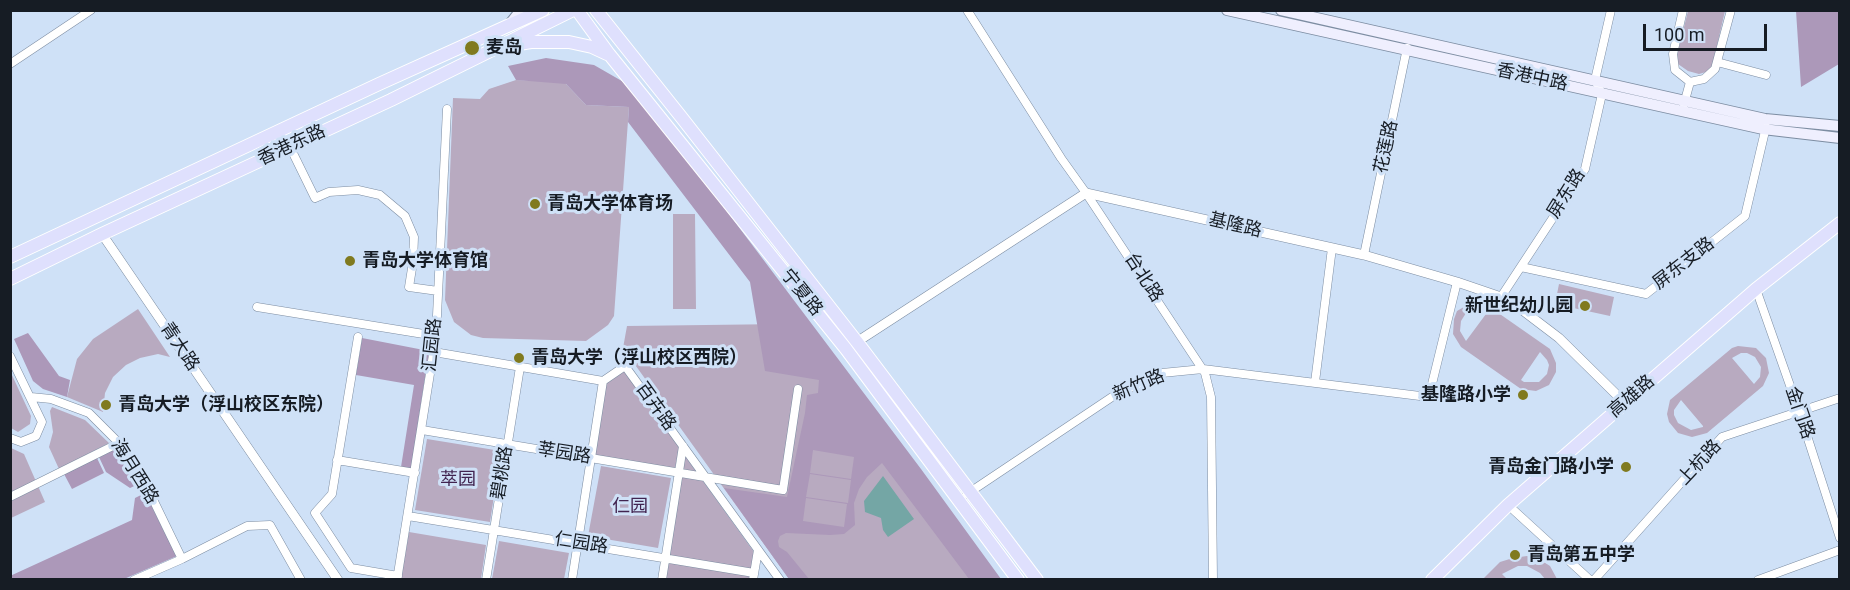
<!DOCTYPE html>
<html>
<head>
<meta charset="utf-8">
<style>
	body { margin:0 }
	#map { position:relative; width:1850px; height:590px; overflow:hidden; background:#cfe1f7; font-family:Roboto,sans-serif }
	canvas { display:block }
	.frame { position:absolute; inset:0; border:12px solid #161c24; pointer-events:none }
	.scale { position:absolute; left:1643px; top:24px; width:124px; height:27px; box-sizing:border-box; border:3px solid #161c24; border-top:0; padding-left:8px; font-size:18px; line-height:21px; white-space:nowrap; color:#161c24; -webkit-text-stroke:4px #cfe1f7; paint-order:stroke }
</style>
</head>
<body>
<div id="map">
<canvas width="1850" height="590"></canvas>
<div class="frame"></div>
<div class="scale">100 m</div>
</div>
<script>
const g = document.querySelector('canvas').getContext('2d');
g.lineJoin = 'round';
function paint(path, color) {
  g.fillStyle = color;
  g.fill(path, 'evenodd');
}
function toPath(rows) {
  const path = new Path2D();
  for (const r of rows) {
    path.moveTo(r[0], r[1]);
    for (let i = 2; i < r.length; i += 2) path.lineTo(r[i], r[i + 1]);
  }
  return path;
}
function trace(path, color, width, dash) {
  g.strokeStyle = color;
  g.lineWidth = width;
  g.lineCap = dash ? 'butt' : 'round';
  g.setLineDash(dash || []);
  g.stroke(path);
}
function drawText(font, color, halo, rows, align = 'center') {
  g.font = font + ' Roboto,"Noto Sans SC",sans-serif';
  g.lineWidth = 6;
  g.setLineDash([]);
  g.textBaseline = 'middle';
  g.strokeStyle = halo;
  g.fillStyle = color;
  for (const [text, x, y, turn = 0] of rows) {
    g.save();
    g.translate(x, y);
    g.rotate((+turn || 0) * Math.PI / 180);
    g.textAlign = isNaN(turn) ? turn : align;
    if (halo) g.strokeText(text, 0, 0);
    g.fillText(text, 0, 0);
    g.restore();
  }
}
paint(toPath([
	[1688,11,1725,11,1712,67,1706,72,1699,74,1688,71,1678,64,1677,55],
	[516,80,564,82,586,105,629,107,614,316,608,325,586,341,483,338,471,335,454,322,445,300,453,98,480,99,489,89],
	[673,214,695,214,696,309,673,309],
	[1559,284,1614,297,1610,316,1555,304],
	[1484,303,1550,349,1556,363,1556,372,1549,385,1536,391,1521,389,1461,347,1453,334,1454,319,1457,311,1469,304],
	[1475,310,1486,314,1466,341,1460,331,1461,321,1466,313],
	[1540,352,1547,360,1549,365,1547,374,1539,382,1524,382,1521,380],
	[138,309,170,357,158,354,140,358,126,365,113,377,105,393,103,412,67,397,77,359,93,339],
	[785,324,977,579,789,579,623,348,627,326],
	[1738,346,1756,348,1766,358,1769,373,1763,386,1707,433,1692,437,1678,433,1669,422,1667,414,1670,400,1732,348],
	[1741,353,1747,353,1755,357,1761,367,1760,377,1754,384,1732,358],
	[1681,400,1703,426,1703,427,1691,430,1678,423,1674,415,1674,410],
	[625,369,679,447,675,469,594,456,606,382],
	[11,373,31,416,30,424,18,432,11,428],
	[52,407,85,420,109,443,59,469,49,447,53,432,50,411],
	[427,439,501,451,490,522,415,510],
	[11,448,24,454,45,502,11,518],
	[685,456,754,552,750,579,665,580],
	[601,466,671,478,658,548,588,536],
	[409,532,486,545,481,579,401,579],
	[499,541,569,553,564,579,492,579],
	[1527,556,1539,559,1550,566,1557,579,1545,579,1540,573,1527,566,1518,566,1502,574,1507,579,1483,579,1500,562,1513,558]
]), '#b8aac0');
paint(toPath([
	[1796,11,1839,11,1839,64,1801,87],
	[546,58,594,65,634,88,921,469,1001,579,969,579,882,463,867,477,859,489,854,503,855,525,844,534,830,535,786,533,780,536,778,541,779,547,787,552,809,579,789,579,724,488,787,497,805,413,807,395,818,393,819,380,765,371,750,282,628,122,629,107,586,105,566,84,516,80,508,66],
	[813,450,854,457,851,479,810,473],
	[810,474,851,480,848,503,806,497],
	[806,498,847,504,844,527,803,521],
	[28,333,59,376,70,380,67,397,43,389,33,381,14,339],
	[362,338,429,351,411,469,401,467,414,385,356,375],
	[119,447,141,483,130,488,106,472,99,457],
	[97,458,104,473,72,489,64,474],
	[145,493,177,556,124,579,11,580,10,576,132,520,135,498]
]), '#ac98b9');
paint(toPath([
	[883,476,914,519,888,537,883,530,881,518,865,512,864,501]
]), '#74a6a5');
const minor = toPath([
	[967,10,1061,158,1086,193,1205,373,1211,397,1213,580],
	[1683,10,1673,54,1675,70,1690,82],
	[1717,62,1766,75],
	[10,64,91,10],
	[1684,104,1690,82,1704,79,1715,69,1731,10],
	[290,147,315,198,329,192,358,190,380,195,405,216,414,237,413,262,409,287,438,291],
	[1364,255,1407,48],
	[1521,267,1646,294,1745,216,1766,127],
	[1756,289,1799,411,1840,538],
	[1501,297,1585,169,1602,94,1595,80,1611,10],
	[257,307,436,336],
	[358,337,332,494,315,513,351,568,398,576],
	[434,352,603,381,625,366,780,580],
	[10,356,42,422,36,436,21,442,10,438],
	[1315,382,1332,248],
	[31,397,51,399,89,413,119,443,147,487,182,559],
	[422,430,783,490,798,389],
	[337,460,415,473],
	[967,494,1112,397,1162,373,1203,369,1420,396,1431,388,1457,282],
	[10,497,119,443],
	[1508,505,1590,580],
	[408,516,754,573],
	[134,580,182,559,247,526,270,525,301,580],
	[397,580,436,336,447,109],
	[486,580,520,367],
	[572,580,603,381],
	[662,580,683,446],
	[753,580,758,550],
	[1594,580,1722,437,1840,398],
	[1758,580,1840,550]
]);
const tertiary = toPath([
	[102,234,338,580],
	[852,345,1086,193,1364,255,1457,282,1501,297,1513,303,1559,338,1625,403]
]);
const secondary = toPath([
	[1227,10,1763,129,1840,138],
	[1281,10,1765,119,1840,126],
	[509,25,521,10]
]);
const primary = toPath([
	[577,10,609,54,846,349,1018,580],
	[596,10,682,118,857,342,1037,580],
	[513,45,531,42,569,42,592,47,607,54],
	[10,257,379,84,543,10],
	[10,279,102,234,391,100,573,10],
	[1432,580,1508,505,1625,403,1756,289,1840,223]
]);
trace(minor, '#7d8da2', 9);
trace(tertiary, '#7d8da2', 10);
trace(secondary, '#7d8da2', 12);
trace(primary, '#fff', 14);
trace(minor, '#fff', 8);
trace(tertiary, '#fff', 9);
trace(secondary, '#efeffe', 10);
trace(primary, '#dfe0fd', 12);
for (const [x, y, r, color] of [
	[472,48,8,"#807a1f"],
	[535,204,6,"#807a1f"],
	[350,261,6,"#807a1f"],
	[1585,306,6,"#807a1f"],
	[519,358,6,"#807a1f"],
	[1523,395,6,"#807a1f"],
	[106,405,6,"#807a1f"],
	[1626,467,6,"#807a1f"],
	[1515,555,6,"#807a1f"]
]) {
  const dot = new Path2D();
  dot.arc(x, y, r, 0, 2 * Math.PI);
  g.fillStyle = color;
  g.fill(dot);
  trace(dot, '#cfe1f7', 2);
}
drawText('bold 18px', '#161c24', '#cfe1f7', [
	["麦岛",486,48],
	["青岛大学体育场",547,204],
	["青岛大学体育馆",362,261],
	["新世纪幼儿园",1573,306,"right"],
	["青岛大学（浮山校区西院）",531,358],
	["基隆路小学",1511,395,"right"],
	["青岛大学（浮山校区东院）",118,405],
	["青岛金门路小学",1614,467,"right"],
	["青岛第五中学",1527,555]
], 'left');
drawText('18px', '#161c24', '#cfe1f7', [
	["香港中路",1532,78,12],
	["香港东路",292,146,-25],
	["花莲路",1387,147,-78],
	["屏东路",1567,194,-58],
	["基隆路",1235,226,13],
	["屏东支路",1684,264,-38],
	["台北路",1143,278,57],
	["宁夏路",801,293,51],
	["汇园路",433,345,-84],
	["青大路",179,347,56],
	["新竹路",1139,386,-23],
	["高雄路",1632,397,-41],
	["百卉路",655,407,54],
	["金门路",1799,413,71],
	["莘园路",564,454,9],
	["上杭路",1700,463,-47],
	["海月西路",134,472,58],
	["碧桃路",503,473,-81],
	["仁园路",581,544,9]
]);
drawText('18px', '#412450', '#cfe1f7', [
	["萃园",458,480],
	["仁园",630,507]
]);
</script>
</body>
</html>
